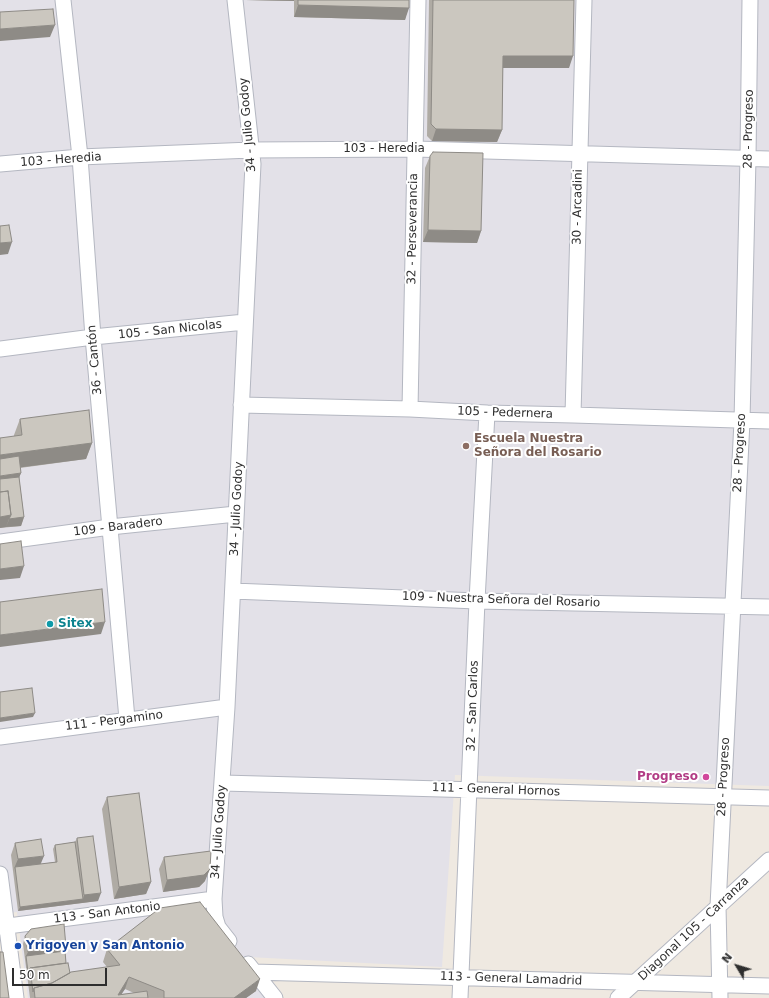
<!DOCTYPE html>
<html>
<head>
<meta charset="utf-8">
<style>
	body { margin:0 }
	#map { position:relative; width:769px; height:998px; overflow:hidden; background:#efe9e1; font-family:"DejaVu Sans",sans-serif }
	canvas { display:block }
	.north { position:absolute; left:717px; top:946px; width:40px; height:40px; -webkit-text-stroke:3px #fff; paint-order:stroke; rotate:308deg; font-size:11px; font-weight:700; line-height:16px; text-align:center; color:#2e2e2e }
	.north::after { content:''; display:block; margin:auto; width:14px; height:18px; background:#2e2e2e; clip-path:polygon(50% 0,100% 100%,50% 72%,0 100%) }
	.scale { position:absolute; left:12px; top:968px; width:95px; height:18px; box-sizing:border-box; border:2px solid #2e2e2e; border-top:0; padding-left:5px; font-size:12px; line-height:14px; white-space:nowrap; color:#2e2e2e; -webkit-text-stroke:3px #fff; paint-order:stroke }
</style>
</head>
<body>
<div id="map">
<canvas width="769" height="998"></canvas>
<div class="north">N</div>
<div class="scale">50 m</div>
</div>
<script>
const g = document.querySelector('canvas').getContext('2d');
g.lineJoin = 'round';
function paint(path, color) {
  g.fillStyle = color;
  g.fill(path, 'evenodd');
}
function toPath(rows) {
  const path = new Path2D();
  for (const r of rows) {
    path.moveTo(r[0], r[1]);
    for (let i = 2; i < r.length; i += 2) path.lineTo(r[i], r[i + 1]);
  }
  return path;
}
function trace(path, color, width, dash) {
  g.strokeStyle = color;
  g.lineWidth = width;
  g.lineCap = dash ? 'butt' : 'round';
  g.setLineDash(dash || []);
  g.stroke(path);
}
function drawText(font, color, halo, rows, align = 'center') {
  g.font = font + ' "DejaVu Sans",sans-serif';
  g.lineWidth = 4;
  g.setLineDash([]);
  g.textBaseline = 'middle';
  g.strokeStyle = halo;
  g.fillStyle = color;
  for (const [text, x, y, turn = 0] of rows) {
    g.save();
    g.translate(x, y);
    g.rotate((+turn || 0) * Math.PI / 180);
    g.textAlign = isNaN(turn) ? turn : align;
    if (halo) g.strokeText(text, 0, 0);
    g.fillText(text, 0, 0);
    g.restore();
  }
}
paint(toPath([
	[0,0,769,0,769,786,455,775,442,967,248,957,267,998,28,998,17,912,0,914]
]), '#e3e1e8');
const minor = toPath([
	[63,0,80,157,93,337,127,719],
	[0,164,80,157,251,150,415,149,769,159],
	[0,349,93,337,245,322],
	[241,405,410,409,487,413,573,415,769,421],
	[410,409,418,0],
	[573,415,584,0],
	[0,542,110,527,236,514],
	[233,591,477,601,769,607],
	[0,737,227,707],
	[223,783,769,798],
	[0,874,16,998],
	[0,927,214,899],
	[229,941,218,927,215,917,214,899,227,707,253,164,235,0],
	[248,964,275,998],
	[253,972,769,986],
	[460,998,477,601,487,413],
	[618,998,769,860],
	[720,998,718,906,742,421,748,158,750,0]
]);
trace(minor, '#b4b7c1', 17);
trace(minor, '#fff', 15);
paint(toPath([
	[246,0,409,0,405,20,294,17,294,1],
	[429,0,574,0,569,68,503,68,502,130,497,142,432,141,427,136],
	[430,156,481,231,477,243,423,242,425,168],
	[20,419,92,443,86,459,20,468,21,473,19,477,24,517,21,526,0,528,14,435],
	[107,797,151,882,146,894,114,899,102,809],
	[77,838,98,901,18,911,11,855,15,843,41,864,55,862,53,849,55,845,75,842],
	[164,857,205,881,199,887,163,892,159,869],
	[25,936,66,947,65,951,66,963,70,973,107,967,103,962,107,949,256,991,246,998,30,998,23,944],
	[125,989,134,993,121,994]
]), '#afaba4');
paint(toPath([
	[246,0,294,0,294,1],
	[298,5,409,8,405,20,294,17],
	[55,25,50,37,0,41,0,29],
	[503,56,573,56,569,68,499,68],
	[436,129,502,130,497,142,432,141],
	[428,230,481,231,477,243,423,242],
	[12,242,8,254,0,255,0,243],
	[92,443,86,459,0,470,0,455],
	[21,473,16,485,0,487,0,476],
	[11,515,6,527,0,528,0,517],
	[24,517,21,526,6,527,9,519],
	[24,566,20,578,0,580,0,569],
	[105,622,101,634,0,647,0,635],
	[35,713,33,717,0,722,0,718],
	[44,856,39,868,15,867,13,871,18,859],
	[210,869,205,881,199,887,163,892,167,880],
	[151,882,146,894,114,899,119,887],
	[101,893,98,901,18,911,20,907,83,899,84,895],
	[66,947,63,955,26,956,28,952],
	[129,977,125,989,119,998,118,995],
	[260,979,256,991,246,998,234,998]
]), '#8e8b86');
const building = toPath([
	[298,0,409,0,409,8,298,5,298,0],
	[433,0,574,0,573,56,503,56,502,130,436,129,431,124,433,0],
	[53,9,55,25,0,29,0,12,53,9],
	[433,152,483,153,481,231,428,230,430,156,433,152],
	[9,225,12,242,0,243,0,226,9,225],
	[89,410,92,443,0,455,0,438,22,435,20,419,89,410],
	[19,456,21,473,0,476,0,459,19,456],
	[19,477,24,517,9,519,11,515,8,491,0,492,0,479,19,477],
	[8,491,11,515,0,517,0,492,8,491],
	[21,541,24,566,0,569,0,544,21,541],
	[102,589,105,622,0,635,0,602,102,589],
	[32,688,35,713,0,718,0,692,32,688],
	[139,793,151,882,119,887,107,797,139,793],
	[93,836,101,893,84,895,77,838,93,836],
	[41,839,44,856,18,859,15,843,41,839],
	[75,842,83,899,20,907,15,867,57,862,55,845,75,842],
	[211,851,210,869,204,875,167,880,164,857,211,851],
	[200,902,260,979,234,998,164,998,164,991,129,977,118,995,147,991,148,998,35,998,34,988,52,983,71,972,120,965,107,949,160,908,200,902],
	[64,924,66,947,28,952,25,936,31,929,64,924],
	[65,951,66,963,30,968,28,972,26,956,65,951],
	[0,952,3,952,9,998,0,998,0,952],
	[68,963,70,973,52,983,34,988,33,992,30,968,68,963]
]);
paint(building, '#cbc7bf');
trace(building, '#8e8b86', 1);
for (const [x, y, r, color] of [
	[466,446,4,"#8d6e63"],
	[50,624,4,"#0f9aa8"],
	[706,777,4,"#d1479c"],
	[18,946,4,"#1a4fb4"]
]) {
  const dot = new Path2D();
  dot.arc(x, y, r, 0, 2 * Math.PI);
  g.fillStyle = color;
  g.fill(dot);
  trace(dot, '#fff', 1.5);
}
drawText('12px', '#2e2e2e', '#fff', [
	["34 - Julio Godoy",248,125,-95],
	["28 - Progreso",749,129,-89],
	["103 - Heredia",384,149],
	["103 - Heredia",61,160,-4],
	["30 - Arcadini",578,207,-89],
	["32 - Perseverancia",413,229,-89],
	["105 - San Nicolas",170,330,-6],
	["36 - Cantón",95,360,-95],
	["105 - Pedernera",505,413,2],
	["28 - Progreso",740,453,-87],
	["34 - Julio Godoy",237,509,-87],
	["109 - Baradero",118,527,-7],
	["109 - Nuestra Señora del Rosario",501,600,2],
	["32 - San Carlos",473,706,-88],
	["111 - Pergamino",114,721,-7],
	["28 - Progreso",724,777,-87],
	["111 - General Hornos",496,790,2],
	["34 - Julio Godoy",219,832,-86],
	["113 - San Antonio",107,913,-7],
	["Diagonal 105 - Carranza",694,929,-43],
	["113 - General Lamadrid",511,979,2]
]);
drawText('bold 12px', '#785e54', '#fff', [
	["Escuela Nuestra",474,439],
	["Señora del Rosario",474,453]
], 'left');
drawText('bold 12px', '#0d838f', '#fff', [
	["Sitex",58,624]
], 'left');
drawText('bold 12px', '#b23c85', '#fff', [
	["Progreso",698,777]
], 'right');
drawText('bold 12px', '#164399', '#fff', [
	["Yrigoyen y San Antonio",26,946]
], 'left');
</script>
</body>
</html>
